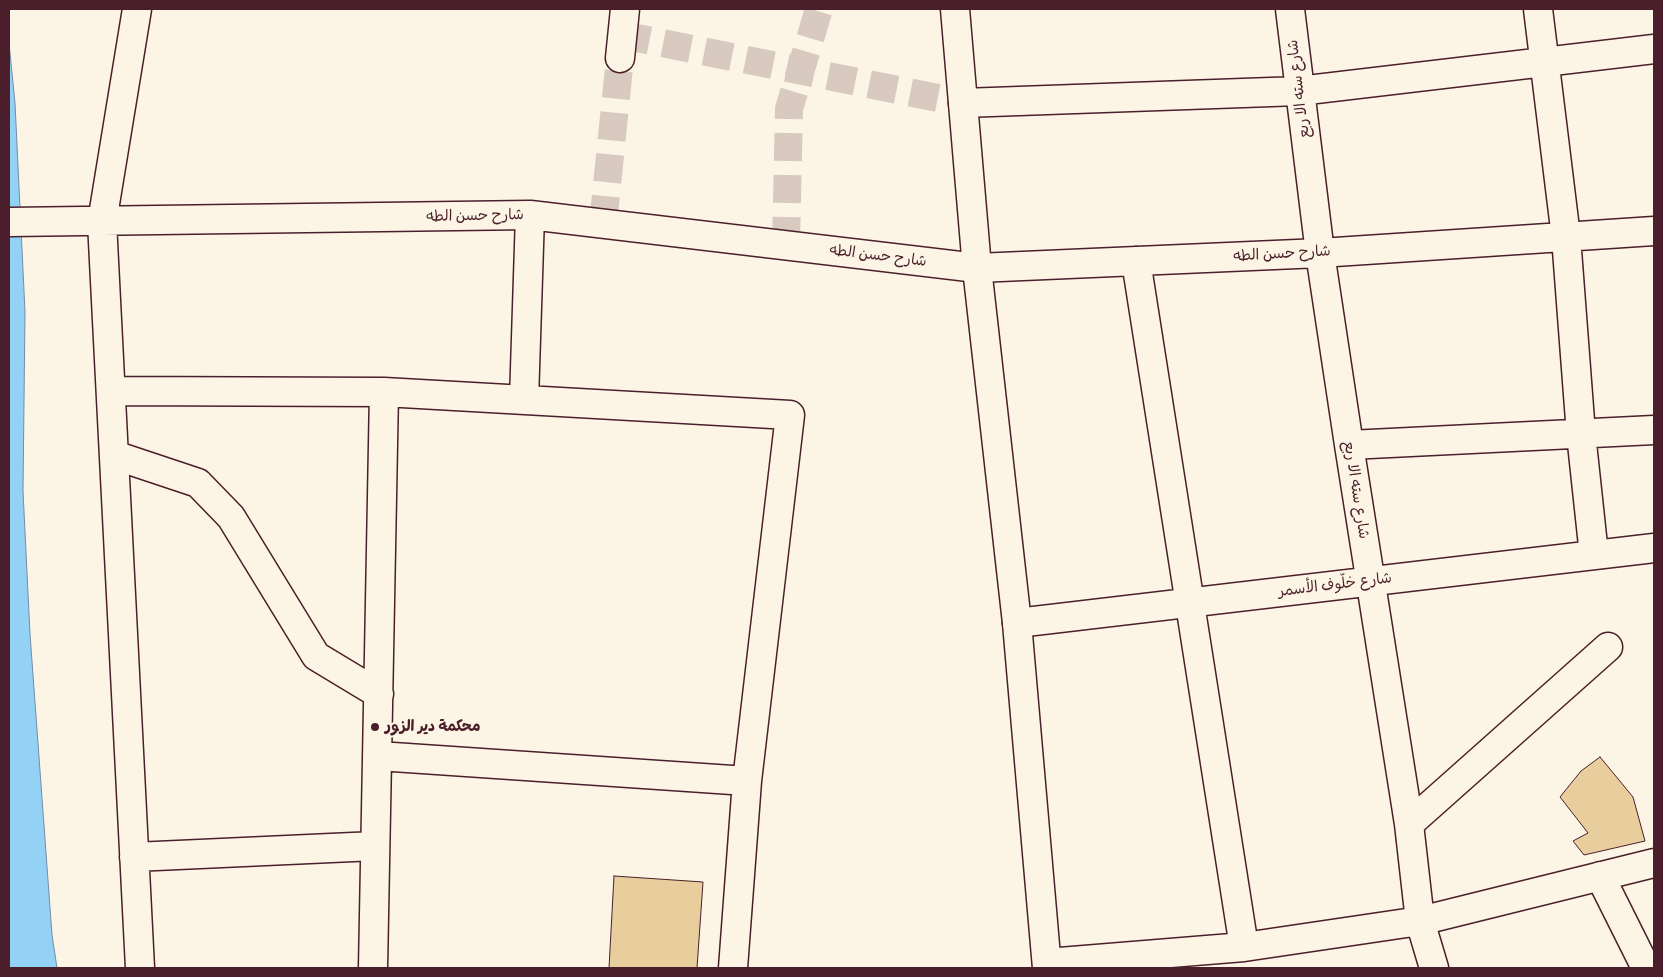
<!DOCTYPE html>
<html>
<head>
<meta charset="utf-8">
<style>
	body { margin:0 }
	#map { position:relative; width:1663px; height:977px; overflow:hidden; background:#fcf5e5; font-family:"Patrick Hand",sans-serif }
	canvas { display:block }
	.frame { position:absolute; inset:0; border:10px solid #4a1f2b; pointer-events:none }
</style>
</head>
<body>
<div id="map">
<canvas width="1663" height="977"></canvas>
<div class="frame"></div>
</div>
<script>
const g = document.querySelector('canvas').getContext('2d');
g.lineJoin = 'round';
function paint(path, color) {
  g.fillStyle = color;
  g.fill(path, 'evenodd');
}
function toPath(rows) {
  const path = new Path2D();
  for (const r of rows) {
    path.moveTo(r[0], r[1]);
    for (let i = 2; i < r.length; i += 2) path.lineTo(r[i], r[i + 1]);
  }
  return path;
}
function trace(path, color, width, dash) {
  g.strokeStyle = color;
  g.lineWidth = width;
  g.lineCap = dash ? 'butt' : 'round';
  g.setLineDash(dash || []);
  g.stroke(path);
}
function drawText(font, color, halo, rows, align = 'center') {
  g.font = font + ' "Patrick Hand","Playpen Sans Arabic",sans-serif';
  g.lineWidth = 4;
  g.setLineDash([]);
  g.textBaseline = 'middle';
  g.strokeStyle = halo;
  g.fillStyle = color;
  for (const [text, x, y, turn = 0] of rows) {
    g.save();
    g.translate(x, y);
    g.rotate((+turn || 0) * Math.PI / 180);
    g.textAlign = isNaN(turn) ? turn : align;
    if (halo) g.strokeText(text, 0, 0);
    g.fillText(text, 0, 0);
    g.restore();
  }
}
const water = toPath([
	[9,43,15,103,25,312,23,491,30,634,52,935,57,968,9,968,9,43]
]);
paint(water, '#93d2f4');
trace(water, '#768aa4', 1);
const building = toPath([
	[1600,757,1633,797,1645,841,1584,855,1573,841,1588,833,1560,797,1581,771,1600,757],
	[614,876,703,882,697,968,609,968,614,876]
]);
paint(building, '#e8ce9d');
trace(building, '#4a1f2b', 1);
trace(toPath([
	[622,35,963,103],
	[603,224,620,58],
	[786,245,789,109,819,9]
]), '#d8cac0', 28, [28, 14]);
const minor = toPath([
	[137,9,102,222,140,968],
	[1290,9,1320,253,1349,445,1409,824,1420,921,1434,968],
	[1538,9,1566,237,1581,434,1594,555],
	[620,58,625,9],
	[963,103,1299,91,1654,49],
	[9,222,530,215,977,268,1320,253,1654,231],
	[1136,261,1244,947],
	[111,391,384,392,790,415,747,781,733,968],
	[524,400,530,215],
	[1349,445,1654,430],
	[114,455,198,483,231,517,316,656,379,694],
	[1017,623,1654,548],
	[378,756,747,781],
	[1409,824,1608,647],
	[134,857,375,846],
	[1600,876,1646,968],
	[1047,963,1244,947,1420,921,1654,863],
	[373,968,384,392]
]);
const major = toPath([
	[955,9,977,268,1017,623,1047,968]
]);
trace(minor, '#4a1f2b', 31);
trace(major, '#4a1f2b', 31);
trace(minor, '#fcf5e5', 28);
trace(major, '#fcf5e5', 28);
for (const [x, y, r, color] of [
	[375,727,5,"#4a1f2b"]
]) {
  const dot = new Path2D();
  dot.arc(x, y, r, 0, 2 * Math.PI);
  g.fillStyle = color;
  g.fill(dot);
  trace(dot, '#fcf5e5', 2);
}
drawText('15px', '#4a1f2b', '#fcf5e5', [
	["شارع سته الا ربع",1299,89,-97],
	["شارح حسن الطه",475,216,-1],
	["شارح حسن الطه",1282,254,-3],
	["شارح حسن الطه",878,256,7],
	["شارع سته الا ربع",1356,490,81],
	["شارع خلّوف الأسمر",1335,585,-7]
]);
drawText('bold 15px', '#4a1f2b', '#fcf5e5', [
	["محكمة دير الزور",385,727]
], 'left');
</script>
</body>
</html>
